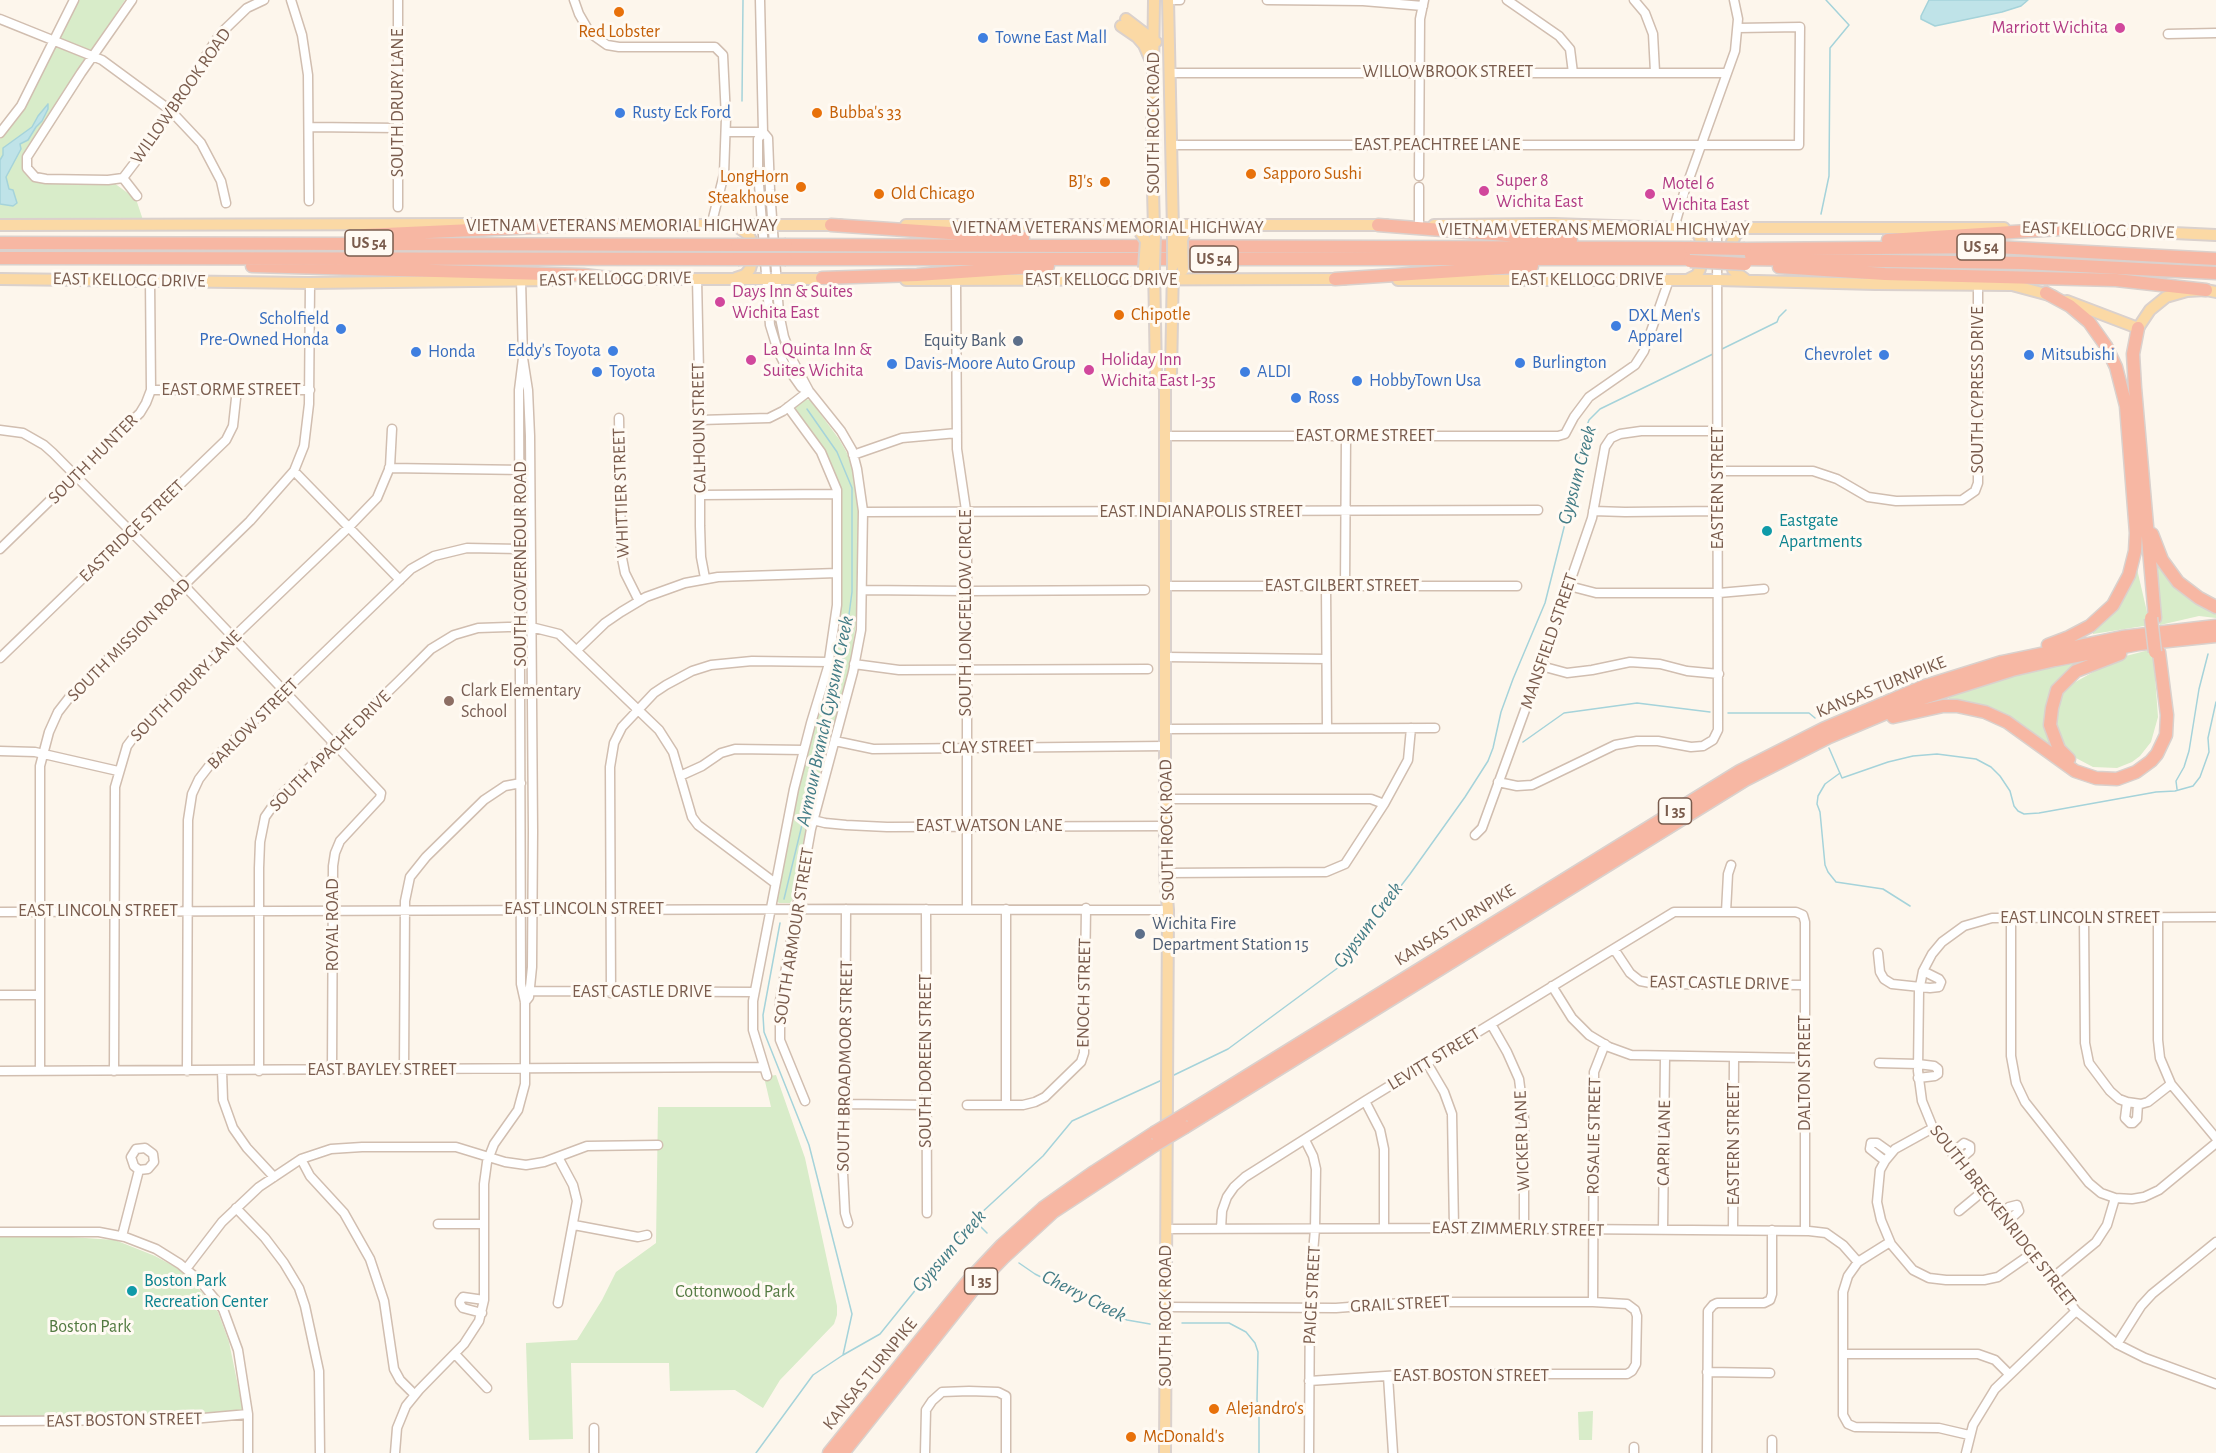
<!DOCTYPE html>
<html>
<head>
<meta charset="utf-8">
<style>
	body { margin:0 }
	canvas { display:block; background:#fdf6ec }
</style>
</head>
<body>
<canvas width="2216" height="1453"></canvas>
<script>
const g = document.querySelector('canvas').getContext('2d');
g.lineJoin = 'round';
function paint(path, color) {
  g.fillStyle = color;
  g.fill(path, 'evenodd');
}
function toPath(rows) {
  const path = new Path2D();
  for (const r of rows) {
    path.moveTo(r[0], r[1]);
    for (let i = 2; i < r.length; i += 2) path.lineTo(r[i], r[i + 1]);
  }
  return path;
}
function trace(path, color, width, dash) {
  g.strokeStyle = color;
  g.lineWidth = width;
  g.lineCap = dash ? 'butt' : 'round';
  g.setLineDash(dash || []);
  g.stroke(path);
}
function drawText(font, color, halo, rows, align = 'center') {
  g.font = font + ' "Alegreya Sans",sans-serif';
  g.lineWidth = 6;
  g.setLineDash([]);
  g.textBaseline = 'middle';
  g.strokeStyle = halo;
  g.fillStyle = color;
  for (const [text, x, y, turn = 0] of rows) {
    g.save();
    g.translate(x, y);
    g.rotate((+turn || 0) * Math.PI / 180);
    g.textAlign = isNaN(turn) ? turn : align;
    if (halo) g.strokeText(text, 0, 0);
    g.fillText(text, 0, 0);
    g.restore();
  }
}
paint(toPath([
	[78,0,125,0,91,51,61,39,60,36],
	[55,46,86,58,86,61,26,155,29,175,114,183,136,199,143,220,0,218,0,139,15,118],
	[805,399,810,400,839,439,847,453,854,475,858,503,858,608,850,667,812,800,793,899,790,903,779,903,775,900,794,799,830,675,839,609,836,477,824,448,796,412,796,406],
	[2157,561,2216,609,2216,618,2199,616,2160,625,2154,562],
	[2134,569,2137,569,2150,625,2093,634,2091,627],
	[2153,649,2158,717,2151,742,2140,756,2132,762,2117,768,2093,767,2074,757,2066,751,2055,725,2056,713,2063,689,2118,658],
	[2072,660,2075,666,2064,674,2052,691,2060,754,2004,714,1977,704,1949,700,1948,694],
	[776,1075,805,1158,837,1306,837,1315,834,1324,780,1380,763,1408,735,1390,670,1391,669,1363,571,1363,573,1439,529,1440,526,1343,577,1340,602,1300,616,1272,656,1243,658,1107,771,1107,764,1077],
	[0,1236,56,1236,115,1240,155,1256,179,1269,193,1282,218,1312,229,1342,243,1410,189,1416,0,1416],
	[1593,1411,1592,1440,1579,1440,1578,1412]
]), '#d8ecc9');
const water = toPath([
	[1929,0,2028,0,2021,6,2002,12,1935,26,1921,19,1921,16,1929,0],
	[48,104,48,109,42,121,36,127,28,140,20,144,21,149,6,177,9,189,13,190,17,203,13,206,0,204,0,160,3,155,3,148,32,127,38,116,48,104]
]);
paint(water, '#bfe3e8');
trace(water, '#a5d3da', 1.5);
trace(toPath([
	[742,101,743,0],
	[1821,214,1829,176,1830,48,1849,25,1826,0],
	[1722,349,1777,322,1779,317,1786,310],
	[1728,713,1809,713,1815,718],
	[1523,742,1564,713,1637,703,1710,712],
	[1829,748,1842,778,1888,762,1913,756,1937,754,1976,759,1991,767,2000,776,2010,791,2014,806,2018,811,2024,814,2039,813,2156,792,2175,791,2193,786,2200,777,2209,752,2208,738,2216,702],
	[1840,773,1825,784,1818,796,1817,804,1820,812,1825,865,1828,872,1836,882,1883,889,1910,906],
	[2177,789,2176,781,2184,767,2189,751,2199,689,2208,654],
	[784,899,844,652,852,592,852,488,837,452,807,409],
	[780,923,763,1015,764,1032,809,1145,852,1314,843,1355],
	[1172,1076,1228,1049,1339,967,1410,874,1465,797,1488,761,1493,748,1501,712,1513,679,1545,603,1578,472,1581,441,1589,420,1600,409,1715,353],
	[975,1221,987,1233],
	[1019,1263,1035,1274,1127,1320,1150,1324],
	[1182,1323,1229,1323,1246,1332,1255,1343,1258,1352,1257,1400,1259,1414,1259,1453],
	[756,1453,813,1375,843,1355,880,1334,967,1226,1043,1156,1072,1121,1162,1080]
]), '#a5d3da', 1.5);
const minor = toPath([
	[132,0,81,73,27,157,27,168,35,177,46,179,108,180,123,178,149,144,220,34,247,8,264,0],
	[291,0,302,35,308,75,309,201],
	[398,0,398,207],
	[574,0,579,14,590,33,607,45,619,47,715,47,723,55,726,118,724,174,711,226],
	[760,0,763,132,768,138,770,190,779,313,784,337,793,361,809,391,841,431,852,450,857,469,863,511,861,630,853,672,811,829,780,1001,780,1040,805,1101],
	[1168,0,1180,0],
	[1267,0,1363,1,1423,6],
	[1507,0,1559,36,1570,49,1573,73],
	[1634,0,1645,13,1653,34,1655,72],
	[0,19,102,60,170,110,201,143,221,181,226,203],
	[2168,34,2216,33],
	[1169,73,1727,73],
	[310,127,398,128],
	[726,132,763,132],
	[763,132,758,139,758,172,770,325,778,351,784,363,801,387,806,390],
	[0,133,21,106,74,0],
	[1171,145,1799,145,1800,27,1738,28],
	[1419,176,1420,19,1424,0],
	[123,178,137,196],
	[1689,179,1735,51,1738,19,1734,0],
	[1419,225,1419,187],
	[1674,228,1686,186],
	[697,278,700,420,700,526,701,557,705,578],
	[521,280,523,358,528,390,530,436,533,831,532,967,529,997,525,1002],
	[956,282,957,449,967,517,967,909],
	[151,390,310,390],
	[619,418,621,553,625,573,639,601],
	[700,420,769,418,783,411,809,391],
	[0,430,23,433,44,445,53,453,178,579,381,793,380,798,340,841,335,853,333,866,332,1071],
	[1165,436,1558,436,1565,434,1574,417,1589,397,1635,365,1644,351,1669,280],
	[853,455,902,438,957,433],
	[389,468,524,470],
	[294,471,400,580],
	[1719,471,1813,471,1837,479,1868,497,1896,501,1962,500,1975,491,1978,483,1978,284],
	[700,495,837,494],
	[1593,511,1625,512,1719,511],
	[863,512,1538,510],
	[0,549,140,413,146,403,151,390,150,280],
	[1166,586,1517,586],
	[1326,586,1327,728],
	[1569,586,1596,593,1719,593,1764,589],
	[1345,587,1346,436],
	[862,590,966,591,1145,590],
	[577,650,605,623,621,612,646,597,685,583,718,577,837,573],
	[1166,657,1326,659],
	[0,658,226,440,233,426,237,389],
	[854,664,899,670,1148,669],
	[1541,666,1567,673,1592,670,1630,662,1660,664,1687,671,1719,674],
	[1166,729,1435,728],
	[835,741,873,749,1166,746],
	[0,751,35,752,118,771],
	[680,776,702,766,721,753,735,749,804,750],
	[1498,782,1517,786,1532,785,1615,745,1637,741,1658,741,1691,747,1703,746,1713,740,1718,730,1717,227],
	[1166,799,1371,799,1384,804],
	[813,820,825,823,846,825,887,827,1166,826],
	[1475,835,1482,828,1541,666,1592,518,1605,447,1611,438,1620,434,1641,431,1718,431],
	[1165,873,1326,872,1345,864,1384,804,1408,760,1411,728],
	[846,909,845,1104,842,1153,845,1213,848,1223],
	[926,909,927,1213],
	[1006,909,1006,1104],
	[0,912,846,909,1168,910],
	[1726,912,1728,874,1731,865],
	[2216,917,1992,918,1964,926,1942,942,1932,954,1923,971,1919,991,1918,1071,1922,1101,1933,1128,2076,1311,2117,1344,2145,1358,2216,1384],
	[2011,918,2011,1056,2016,1083,2025,1102,2089,1183,2101,1193,2115,1198,2132,1199,2144,1197,2159,1190,2216,1143],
	[2084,918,2085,1043,2089,1063,2110,1091,2119,1099,2127,1102,2141,1104,2148,1102,2171,1084],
	[2158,918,2158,1040,2160,1058,2171,1084,2216,1138],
	[1614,949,1630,973,1640,981,1656,984,1805,985],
	[1878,953,1880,972,1884,979,1892,984,1930,988,1939,987,1941,982,1939,979,1923,971],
	[1552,986,1572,1018,1589,1035,1609,1047,1631,1055,1805,1058],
	[525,991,754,992],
	[611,993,610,767,614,743,622,727,654,693,666,685,692,671,711,665,752,661,829,662],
	[0,995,40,995],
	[1491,1024,1507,1052,1519,1079,1524,1118,1524,1229],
	[1427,1063,1444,1092,1452,1114,1454,1228],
	[1879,1063,1918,1064,1934,1066,1938,1069,1938,1074,1935,1076,1918,1078],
	[404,1070,405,901,410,877,426,857,484,800,505,786,521,783],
	[0,1071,764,1067],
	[40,1071,40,766,49,732,58,712,72,694,250,521,294,471,304,446,309,404,310,283],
	[114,1071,115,787,127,746,139,730,171,697,350,526,377,498,390,467,392,429],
	[187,1071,188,820,192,794,199,779,216,757,411,569,434,556,467,548,520,549],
	[222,1071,223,1100,233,1128,247,1148,274,1177],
	[259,1071,259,868,260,842,265,817,279,797,399,681,431,649,454,635,478,628,508,627,531,627,559,634,659,730,673,752,692,817,698,825,775,883],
	[767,1076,753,1030,753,1001,794,789,811,723,828,667,837,605,837,490,821,452,788,407],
	[1365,1101,1380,1130,1384,1149,1384,1228],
	[2127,1102,2125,1118,2130,1123,2133,1123,2137,1119,2138,1104],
	[845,1104,926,1105],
	[967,1105,1023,1105,1035,1102,1045,1097,1081,1062,1084,1053,1086,908],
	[1933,1128,1895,1149,1885,1161,1880,1170,1877,1202,1881,1220,1891,1244,1913,1270,1929,1278,1946,1280,1984,1280,1998,1277,2031,1254],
	[1305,1140,1313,1156,1316,1169,1315,1229,1310,1288,1309,1453],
	[1952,1153,1964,1143,1970,1146,1970,1151,1958,1161],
	[558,1157,573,1185,577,1201,558,1303],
	[301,1159,310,1176,344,1213,370,1259,384,1301,394,1369,400,1380,414,1394],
	[1885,1161,1870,1149,1871,1143,1877,1143,1891,1153],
	[236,1208,265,1238,284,1263,299,1288,305,1306,319,1371,320,1453],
	[1959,1211,1982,1192],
	[2000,1215,2009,1207,2017,1205,2019,1211,2006,1223],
	[438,1224,484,1224],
	[574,1225,638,1237,647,1235],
	[1166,1229,1454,1228,1809,1231,1826,1233,1843,1245,1858,1262],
	[1221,1229,1222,1211,1227,1197,1234,1187,1245,1177,1365,1101,1674,912,1796,912,1803,915,1805,922,1805,1231],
	[1663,1229,1665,1057],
	[1733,1229,1734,1058],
	[0,1232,99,1232,125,1237,156,1249,180,1264,200,1281,223,1309,238,1350,248,1414,248,1453],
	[122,1236,139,1170,148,1169,154,1162,153,1154,145,1148,136,1149,131,1157,134,1166,139,1170],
	[1890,1242,1858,1262,1848,1276,1843,1292,1843,1415,1848,1424,1855,1427,1939,1428,1969,1435],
	[186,1269,222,1222,259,1187,301,1159,331,1149,362,1147,456,1147,505,1162,526,1165,544,1162,587,1146,658,1145],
	[2051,1279,2096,1242,2107,1225,2115,1198],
	[1593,1302,1594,1072,1605,1044],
	[1166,1307,1336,1308,1415,1302,1593,1302,1627,1304,1635,1310,1637,1316,1636,1364,1632,1371,1627,1374,1416,1374,1309,1381],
	[482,1313,463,1308,460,1304,460,1301,463,1297,484,1300],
	[2117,1344,2141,1306,2152,1294,2216,1242],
	[455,1354,487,1388],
	[1843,1354,1978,1354,1995,1360,2009,1374],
	[1707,1372,1770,1373],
	[1388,1376,1393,1453],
	[0,1421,181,1420,248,1414],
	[594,1428,594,1453],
	[1772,1440,1772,1453],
	[395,1453,397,1428,406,1406,419,1390,464,1344,479,1321,484,1300,484,1184,487,1162,494,1144,518,1110,525,1084,525,1002,521,984,519,390,523,358],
	[925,1453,926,1410,932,1401,942,1392,969,1391,998,1392,1006,1396,1006,1453],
	[1634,1453,1634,1447],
	[1707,1453,1708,1311,1713,1305,1717,1303,1764,1303,1770,1300,1772,1294,1772,1230],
	[1966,1453,1973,1425,1995,1389,2076,1311]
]);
const major = toPath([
	[1154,0,1152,147,1154,230],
	[1168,0,1173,231],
	[1126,19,1156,42],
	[1121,26,1137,37,1144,45,1151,61],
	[0,225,486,224],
	[573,225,840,225],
	[906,225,1386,225],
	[1434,225,1554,224,1674,228,2004,228],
	[1686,228,1699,234,1702,246,1700,269,1697,275,1689,279],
	[2067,228,2216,235],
	[1154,266,1156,375,1165,387],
	[736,278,745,275,750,269,752,262,751,240,748,234,736,226],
	[0,279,310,283,555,280],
	[609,279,831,279],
	[1745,279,1733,270,1732,242,1736,234,1747,227],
	[906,280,1344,279],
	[1398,280,1717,280,1876,284,2012,285,2053,296],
	[2067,301,2138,328,2150,310,2166,297,2187,291,2206,290,2216,292],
	[1165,1453,1168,910,1165,873,1165,387,1171,375,1173,266]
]);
const highway = toPath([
	[831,225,1023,238],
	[1378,225,1571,240],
	[364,235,581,225],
	[1888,240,2075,228],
	[0,243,737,245],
	[786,245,1690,248],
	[1745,249,1996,247,2216,259],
	[0,258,738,259],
	[786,259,1690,259],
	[1745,259,2023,263,2216,273],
	[252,266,583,275,618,279],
	[1779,267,1885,274,2116,280,2206,290],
	[822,278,917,275,1048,266],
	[1335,279,1532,266],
	[2046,293,2070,306,2089,322,2106,346,2116,367,2126,406,2136,533,2135,551,2129,575,2113,605,2090,626,2069,637,2048,645],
	[2138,328,2133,354,2135,388,2155,618],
	[2152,534,2162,560,2178,582,2199,598,2216,607],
	[1893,717,1943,706,1957,706,1985,712,2007,722,2075,771,2096,778,2117,779,2136,772,2151,761,2157,754,2166,735,2167,715,2159,652],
	[2069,759,2059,749,2050,725,2052,708,2057,690,2076,671,2120,654],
	[1184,1115,1740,771,1823,729,1922,687,2002,662,2122,637,2216,626],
	[1185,1127,1745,780,1829,737,1917,700,2012,670,2055,660,2139,644,2216,636],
	[829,1453,968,1281,1002,1245,1043,1208,1094,1172,1154,1133],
	[843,1453,975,1287,1003,1258,1053,1212,1155,1145]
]);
trace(minor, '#d1beb0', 11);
trace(major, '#dad1cd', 14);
trace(highway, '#dad1cd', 15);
trace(minor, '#fff', 8);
trace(major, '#fbd9a5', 10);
trace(highway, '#f7b7a3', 12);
const majorBridge = toPath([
	[1140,232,1146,241,1144,268],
	[1173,235,1173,266],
	[1154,266,1155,234],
	[1183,270,1182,240,1184,235]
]);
const highwayBridge = toPath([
	[737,245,786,245],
	[1690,248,1745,249],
	[738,259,786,259],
	[1690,261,1745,264],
	[2151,618,2155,652],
	[1154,1133,1184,1115],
	[1155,1145,1185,1127]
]);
trace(majorBridge, '#dad1cd', 14, []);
trace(highwayBridge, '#dad1cd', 15, []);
trace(majorBridge, '#fbd9a5', 10);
trace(highwayBridge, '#f7b7a3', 12);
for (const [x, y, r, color] of [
	[619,12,6,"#e8710a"],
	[2120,28,6,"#d1479c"],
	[983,38,6,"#3f7fe0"],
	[620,113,6,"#3f7fe0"],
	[817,113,6,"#e8710a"],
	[1251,174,6,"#e8710a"],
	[1105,182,6,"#e8710a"],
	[801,187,6,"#e8710a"],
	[1484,191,6,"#d1479c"],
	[879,194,6,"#e8710a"],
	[1650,194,6,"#d1479c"],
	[720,302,6,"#d1479c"],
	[1119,315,6,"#e8710a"],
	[1616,326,6,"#3f7fe0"],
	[341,329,6,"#3f7fe0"],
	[1018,341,6,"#5c6f8a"],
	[613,351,6,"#3f7fe0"],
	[416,352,6,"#3f7fe0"],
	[1884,355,6,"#3f7fe0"],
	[2029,355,6,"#3f7fe0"],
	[751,360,6,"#d1479c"],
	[1520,363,6,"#3f7fe0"],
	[892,364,6,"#3f7fe0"],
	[1089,370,6,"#d1479c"],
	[597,372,6,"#3f7fe0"],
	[1245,372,6,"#3f7fe0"],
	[1357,381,6,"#3f7fe0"],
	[1296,398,6,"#3f7fe0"],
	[1767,531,6,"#0f9aa8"],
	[449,701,6,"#8d6e63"],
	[1140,934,6,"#5c6f8a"],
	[132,1291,6,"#0f9aa8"],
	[1214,1409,6,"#e8710a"],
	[1131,1437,6,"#e8710a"]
]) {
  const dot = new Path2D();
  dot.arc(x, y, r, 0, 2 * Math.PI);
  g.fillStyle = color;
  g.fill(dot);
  trace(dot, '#fffaf3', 2);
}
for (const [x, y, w] of [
	[369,243,48],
	[1981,247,48],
	[1214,259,48],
	[1675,811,33],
	[981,1281,33]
]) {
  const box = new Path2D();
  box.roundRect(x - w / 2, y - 13, w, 26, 4.5);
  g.fillStyle = '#fffaf3';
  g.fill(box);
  trace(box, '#7a5c4d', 1.5);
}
drawText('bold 16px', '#7a5c4d', null, [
	["US 54",369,243],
	["US 54",1981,247],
	["US 54",1214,259],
	["I 35",1675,811],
	["I 35",981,1281]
]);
drawText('18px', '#b23c85', '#fffaf3', [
	["Marriott Wichita",2108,28,"right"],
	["Super 8",1496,181],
	["Wichita East",1496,202],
	["Motel 6",1662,184],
	["Wichita East",1662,205],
	["Days Inn & Suites",732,292],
	["Wichita East",732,313],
	["La Quinta Inn &",763,350],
	["Suites Wichita",763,371],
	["Holiday Inn",1101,360],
	["Wichita East I-35",1101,381]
], 'left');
drawText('18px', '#c56008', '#fffaf3', [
	["Red Lobster",619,32,"center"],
	["Bubba's 33",829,113],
	["Sapporo Sushi",1263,174],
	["LongHorn",789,177,"right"],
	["Steakhouse",789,198,"right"],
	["BJ's",1093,182,"right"],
	["Old Chicago",891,194],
	["Chipotle",1131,315],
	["Alejandro's",1226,1409],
	["McDonald's",1143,1437]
], 'left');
drawText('18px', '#366cbe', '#fffaf3', [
	["Towne East Mall",995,38],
	["Rusty Eck Ford",632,113],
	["DXL Men's",1628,316],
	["Apparel",1628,337],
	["Scholfield",329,319,"right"],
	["Pre-Owned Honda",329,340,"right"],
	["Eddy's Toyota",601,351,"right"],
	["Honda",428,352],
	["Chevrolet",1872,355,"right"],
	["Mitsubishi",2041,355],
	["Burlington",1532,363],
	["Davis-Moore Auto Group",904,364],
	["Toyota",609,372],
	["ALDI",1257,372],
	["HobbyTown Usa",1369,381],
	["Ross",1308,398]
], 'left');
drawText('18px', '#7a5c4d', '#fffaf3', [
	["WILLOWBROOK STREET",1448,72],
	["WILLOWBROOK ROAD",181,96,-55],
	["SOUTH DRURY LANE",398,103,-90],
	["SOUTH ROCK ROAD",1154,123,-90],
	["EAST PEACHTREE LANE",1437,145],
	["VIETNAM VETERANS MEMORIAL HIGHWAY",622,226],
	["VIETNAM VETERANS MEMORIAL HIGHWAY",1108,228],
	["VIETNAM VETERANS MEMORIAL HIGHWAY",1594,230],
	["EAST KELLOGG DRIVE",2098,230,2],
	["EAST KELLOGG DRIVE",615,279,-1],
	["EAST KELLOGG DRIVE",129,280,1],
	["EAST KELLOGG DRIVE",1101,280],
	["EAST KELLOGG DRIVE",1587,280],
	["EAST ORME STREET",231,390],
	["SOUTH CYPRESS DRIVE",1978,390,-90],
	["CALHOUN STREET",699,428,-91],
	["EAST ORME STREET",1365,436],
	["SOUTH HUNTER",93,459,-45],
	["EASTERN STREET",1718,488,-90],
	["WHITTIER STREET",621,493,-92],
	["EAST INDIANAPOLIS STREET",1201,512],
	["EASTRIDGE STREET",132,531,-44],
	["SOUTH GOVERNEOUR ROAD",521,564,-90],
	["EAST GILBERT STREET",1342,586],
	["SOUTH LONGFELLOW CIRCLE",966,613,-90],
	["SOUTH MISSION ROAD",129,640,-45],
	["MANSFIELD STREET",1549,641,-71],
	["SOUTH DRURY LANE",186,686,-45],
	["KANSAS TURNPIKE",1881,687,-22],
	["BARLOW STREET",253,724,-45],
	["CLAY STREET",988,747,-1],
	["SOUTH APACHE DRIVE",330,751,-45],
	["EAST WATSON LANE",989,826],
	["SOUTH ROCK ROAD",1167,830,-91],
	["EAST LINCOLN STREET",584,909],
	["EAST LINCOLN STREET",98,911],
	["EAST LINCOLN STREET",2080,918],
	["ROYAL ROAD",333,925,-90],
	["KANSAS TURNPIKE",1455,925,-32],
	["SOUTH ARMOUR STREET",794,936,-81],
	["EAST CASTLE DRIVE",1719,983,1],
	["EAST CASTLE DRIVE",642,992],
	["ENOCH STREET",1084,993,-89],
	["LEVITT STREET",1434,1059,-31],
	["SOUTH DOREEN STREET",926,1061,-90],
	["SOUTH BROADMOOR STREET",845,1066,-89],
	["EAST BAYLEY STREET",382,1070],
	["DALTON STREET",1805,1073,-90],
	["ROSALIE STREET",1594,1136,-89],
	["WICKER LANE",1522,1141,-92],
	["CAPRI LANE",1664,1143,-89],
	["EASTERN STREET",1734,1144,-90],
	["SOUTH BRECKENRIDGE STREET",2003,1216,52],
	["EAST ZIMMERLY STREET",1518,1229,1],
	["PAIGE STREET",1312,1295,-87],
	["GRAIL STREET",1400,1304,-3],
	["SOUTH ROCK ROAD",1166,1316,-90],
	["KANSAS TURNPIKE",870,1374,-51],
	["EAST BOSTON STREET",1471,1376],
	["EAST BOSTON STREET",124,1420,-1]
]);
drawText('18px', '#4e5e75', '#fffaf3', [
	["Equity Bank",1006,341],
	["Wichita Fire",1152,924,"left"],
	["Department Station 15",1152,945,"left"]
], 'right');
drawText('18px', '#0d838f', '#fffaf3', [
	["Eastgate",1779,521],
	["Apartments",1779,542],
	["Boston Park",144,1281],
	["Recreation Center",144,1302]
], 'left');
drawText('18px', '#785e54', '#fffaf3', [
	["Clark Elementary",461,691],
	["School",461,712]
], 'left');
drawText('18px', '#537a41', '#fffaf3', [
	["Cottonwood Park",735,1292],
	["Boston Park",90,1327]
]);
drawText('italic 20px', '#437c86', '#fffaf3', [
	["Gypsum Creek",1577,475,-75],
	["Armour Branch Gypsum Creek",825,721,-78],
	["Gypsum Creek",1368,925,-53],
	["Gypsum Creek",949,1251,-49],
	["Cherry Creek",1084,1296,27]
]);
</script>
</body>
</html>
